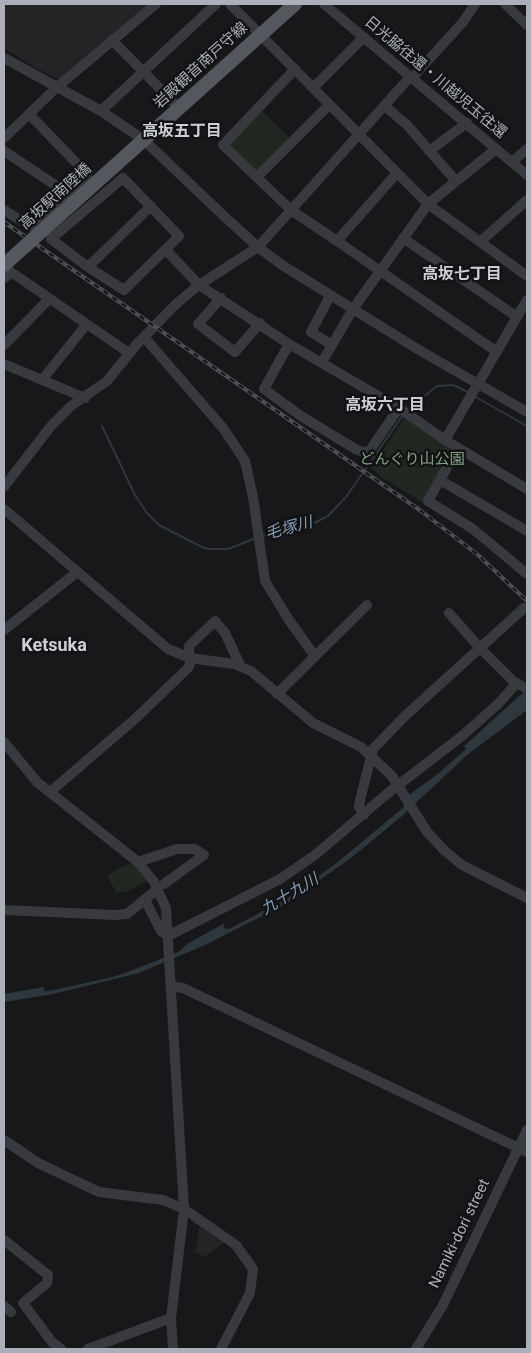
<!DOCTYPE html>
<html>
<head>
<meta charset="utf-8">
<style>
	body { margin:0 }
	#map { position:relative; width:531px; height:1353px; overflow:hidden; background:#18181a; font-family:Roboto,sans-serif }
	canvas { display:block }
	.frame { position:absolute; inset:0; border:5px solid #abafba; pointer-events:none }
</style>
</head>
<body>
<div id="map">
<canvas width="531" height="1353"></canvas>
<div class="frame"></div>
</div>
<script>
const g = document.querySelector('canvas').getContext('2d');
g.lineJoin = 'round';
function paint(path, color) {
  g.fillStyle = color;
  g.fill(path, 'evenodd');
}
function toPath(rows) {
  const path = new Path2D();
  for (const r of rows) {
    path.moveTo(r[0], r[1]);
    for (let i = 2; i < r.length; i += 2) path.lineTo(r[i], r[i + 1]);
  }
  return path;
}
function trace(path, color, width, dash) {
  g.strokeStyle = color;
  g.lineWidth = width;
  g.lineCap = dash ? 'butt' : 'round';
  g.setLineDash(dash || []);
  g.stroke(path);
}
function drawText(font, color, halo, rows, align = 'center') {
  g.font = font + ' Roboto,"Noto Sans JP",sans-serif';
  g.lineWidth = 5;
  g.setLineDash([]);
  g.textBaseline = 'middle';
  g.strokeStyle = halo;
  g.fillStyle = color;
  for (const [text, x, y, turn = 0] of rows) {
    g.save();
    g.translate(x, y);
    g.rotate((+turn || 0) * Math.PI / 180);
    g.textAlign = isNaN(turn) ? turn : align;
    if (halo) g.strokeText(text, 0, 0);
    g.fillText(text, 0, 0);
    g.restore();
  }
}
paint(toPath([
	[4,4,146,4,148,6,60,80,36,68,4,48],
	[200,1225,225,1242,204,1257,195,1252]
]), '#242427');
paint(toPath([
	[261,110,290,138,259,170,255,171,231,146,230,141],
	[406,416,453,450,422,502,382,477,371,468],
	[133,863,147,881,126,892,116,892,107,876,119,868]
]), '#202821');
paint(toPath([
	[527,689,527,710,467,755,402,816,351,858,284,905,205,945,139,973,53,994,4,1002,4,994,44,987,44,991,49,991,113,977,133,970,180,951,187,944,225,923,223,928,229,929,288,898,334,865,403,808,409,795,439,773,467,748,463,747]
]), '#2e373e');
trace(toPath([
	[474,396,527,426],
	[408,409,437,386,453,385,468,392],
	[102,426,135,495,147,513,159,525,204,548,211,549,228,549,256,538],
	[263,536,278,531,306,527,328,516,346,497,403,415]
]), '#2e373e', 2);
trace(toPath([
	[230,4,428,204,527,276],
	[324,4,527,175],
	[505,4,527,25],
	[112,40,179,108],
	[4,58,101,111,144,140,224,216,258,247,282,265,419,350,527,412],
	[295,69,223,145,291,210,337,241,397,173],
	[412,78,463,22,475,4],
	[313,88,364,37],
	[385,106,407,125,455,180],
	[101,111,216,4],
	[4,138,56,88,156,4],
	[4,151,67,193],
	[429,151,467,123],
	[512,162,527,149],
	[257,177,329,105],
	[123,178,179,236,124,290,88,267,51,239,123,178],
	[4,210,31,227,87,174,29,114],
	[403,238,517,317],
	[337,241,497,352],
	[480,242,527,200],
	[166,250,199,285,289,344,399,408,445,440],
	[88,267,151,206],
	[4,278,11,272,129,353],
	[330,296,311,332,332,345],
	[221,298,198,324,235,352,260,323],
	[527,300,445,440,527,489],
	[144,337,223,428,245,461,253,497,265,581,289,620,314,655],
	[289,344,264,389,301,416,357,450,368,453,399,408],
	[4,345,49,299],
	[322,362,353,309,428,204,496,149],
	[4,364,85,398],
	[42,380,86,325],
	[458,448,428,501,473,529,527,574],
	[440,480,527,531],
	[4,487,51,426,71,406,107,381,137,344,176,304,199,285,258,247,410,77],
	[4,509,168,649,190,658,234,664,251,671,313,723,361,747,392,776,427,832,445,851,462,865,527,898],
	[449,613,480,648,513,681,527,689],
	[4,630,76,573],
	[277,694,367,605],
	[4,742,37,782,138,862,154,882,166,908,184,1209,171,1318,173,1349],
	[50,792,135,719,188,668,190,664,189,646,215,621,225,633,241,667],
	[364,815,359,807,360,800,373,749,405,716,524,608],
	[138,862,177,849,195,849,204,855,164,884],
	[145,900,161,931,168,936,280,879,315,855,388,793,462,736,498,704,517,683],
	[4,910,115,915,127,914,154,892],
	[171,986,183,988,527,1152],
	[4,1140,38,1163,99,1192,163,1200,184,1209,236,1245,253,1269,250,1293,221,1349],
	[4,1240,48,1275,47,1283,23,1303,52,1342,61,1349],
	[4,1306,11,1312],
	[88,1349,171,1318],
	[416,1349,443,1305,527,1130]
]), '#393a3f', 10);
trace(toPath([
	[129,153,295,4]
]), '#55575e', 14);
const rail = toPath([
	[4,222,421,511,478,555,527,601]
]);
trace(rail, '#4c4e54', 4);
trace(rail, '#131315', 2, [5.5]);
trace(toPath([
	[4,265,129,153]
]), '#55575e', 14);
drawText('15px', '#abafba', '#131315', [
	["岩殿観音南戸守線",201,66,-42],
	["日光脇往還・川越児玉往還",435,78,40],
	["高坂駅南陸橋",56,197,-42],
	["Namiki-dori street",460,1234,-64]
]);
drawText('15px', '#83a485', '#131315', [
	["どんぐり山公園",412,460]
]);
drawText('bold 16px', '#ccced6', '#131315', [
	["高坂五丁目",182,132],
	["高坂七丁目",462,275],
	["高坂六丁目",385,406]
]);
drawText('italic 16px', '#839cb3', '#131315', [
	["毛塚川",289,529,-15],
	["九十九川",290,895,-31]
]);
drawText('bold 18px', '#ccced6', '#131315', [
	["Ketsuka",54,646]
]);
</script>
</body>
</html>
